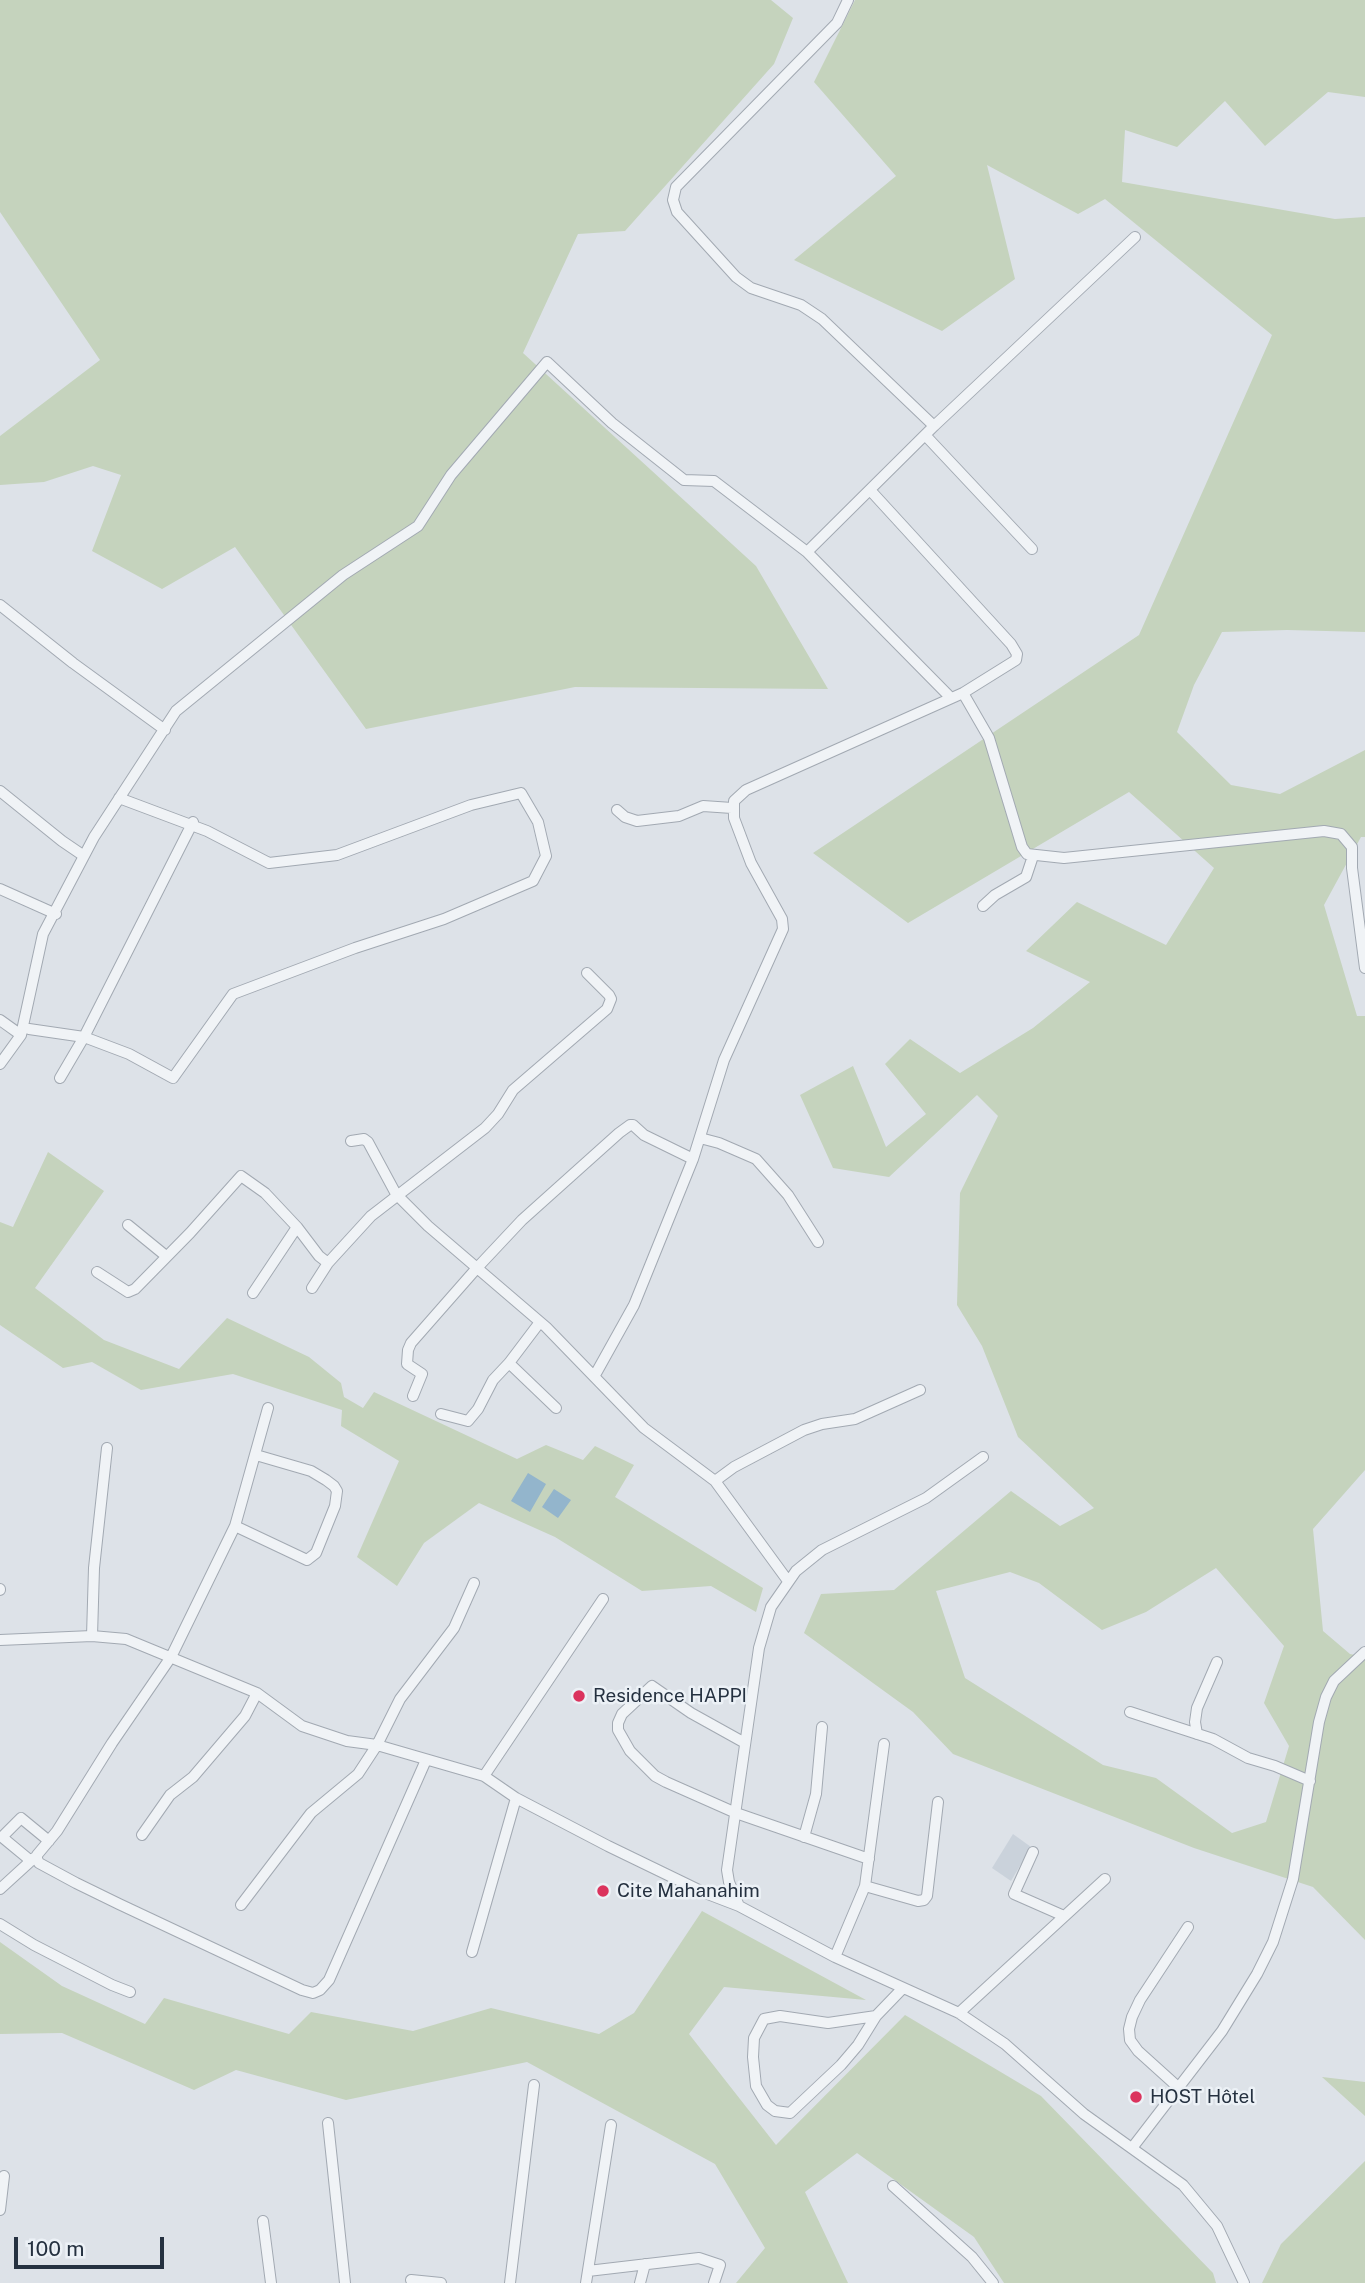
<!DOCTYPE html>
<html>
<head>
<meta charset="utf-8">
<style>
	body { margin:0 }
	#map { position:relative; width:1365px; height:2283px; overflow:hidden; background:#dde2e8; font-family:"Public Sans",sans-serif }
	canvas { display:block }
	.scale { position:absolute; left:14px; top:2237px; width:150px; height:32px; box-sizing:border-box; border:4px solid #253140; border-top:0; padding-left:9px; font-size:21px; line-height:24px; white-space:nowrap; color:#253140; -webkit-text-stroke:5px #ecf1f6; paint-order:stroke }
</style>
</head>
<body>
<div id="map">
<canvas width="1365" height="2283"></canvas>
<div class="scale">100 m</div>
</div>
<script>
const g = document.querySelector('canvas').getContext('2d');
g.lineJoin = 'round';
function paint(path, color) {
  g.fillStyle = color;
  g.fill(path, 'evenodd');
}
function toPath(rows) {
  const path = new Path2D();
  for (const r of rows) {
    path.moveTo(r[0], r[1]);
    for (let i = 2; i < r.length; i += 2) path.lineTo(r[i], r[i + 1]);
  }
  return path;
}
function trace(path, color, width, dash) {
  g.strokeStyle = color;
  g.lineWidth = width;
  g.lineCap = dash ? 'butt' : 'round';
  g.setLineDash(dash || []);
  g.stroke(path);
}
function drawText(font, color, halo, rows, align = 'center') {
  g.font = font + ' "Public Sans",sans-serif';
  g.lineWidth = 5;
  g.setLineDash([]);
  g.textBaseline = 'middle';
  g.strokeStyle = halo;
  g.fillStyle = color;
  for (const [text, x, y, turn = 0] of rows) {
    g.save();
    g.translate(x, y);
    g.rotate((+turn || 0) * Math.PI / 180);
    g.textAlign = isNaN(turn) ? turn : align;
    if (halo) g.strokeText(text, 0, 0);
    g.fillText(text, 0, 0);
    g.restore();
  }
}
paint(toPath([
	[1013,1834,1031,1847,1011,1881,992,1868]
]), '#cad2db');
paint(toPath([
	[0,0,771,0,793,18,774,64,625,231,578,234,523,353,756,566,828,689,575,687,366,729,235,547,162,589,92,551,121,475,93,466,44,482,0,485,0,436,100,360,0,212],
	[855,0,1365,0,1365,97,1328,92,1265,146,1225,101,1177,147,1125,130,1122,182,1335,219,1365,217,1365,632,1287,630,1222,632,1194,685,1177,732,1231,785,1280,794,1365,750,1365,837,1361,837,1324,905,1357,1016,1365,1016,1365,1470,1313,1529,1323,1631,1350,1654,1365,1657,1365,1940,1313,1887,1194,1848,953,1754,913,1712,804,1633,821,1594,894,1590,1011,1491,1060,1526,1094,1508,1018,1437,982,1346,957,1305,960,1193,998,1116,977,1095,889,1177,833,1168,800,1095,853,1066,886,1147,926,1114,885,1064,910,1039,960,1073,1033,1028,1090,982,1026,951,1077,902,1166,945,1214,868,1129,792,908,923,813,853,1139,635,1272,335,1105,199,1078,214,987,165,1015,279,942,331,794,260,896,176,814,82],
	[1216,1568,1284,1646,1264,1703,1289,1746,1266,1822,1232,1833,1156,1778,1103,1765,965,1678,936,1591,1010,1572,1039,1583,1102,1630,1146,1612],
	[48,1152,104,1191,35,1288,104,1340,179,1369,227,1318,309,1357,341,1383,344,1397,363,1408,374,1392,517,1459,546,1445,583,1460,595,1446,634,1465,615,1497,763,1588,756,1612,711,1586,642,1591,555,1537,479,1503,424,1543,397,1586,357,1557,399,1461,341,1426,342,1410,233,1374,141,1390,92,1362,63,1368,0,1325,0,1222,13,1227],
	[702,1911,866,2000,724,1987,689,2034,776,2145,905,2015,1041,2096,1213,2273,1216,2283,1004,2283,974,2237,857,2153,805,2192,848,2283,736,2283,765,2248,715,2164,527,2062,346,2100,236,2070,194,2090,62,2033,0,2034,0,1942,62,1986,145,2024,164,1998,289,2034,311,2012,413,2031,491,2008,599,2034,634,2013],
	[1322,2077,1365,2082,1365,2116],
	[1365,2161,1365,2283,1262,2283,1281,2244]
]), '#c5d3bd');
paint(toPath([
	[528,1473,546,1484,530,1512,511,1501],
	[554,1489,571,1500,558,1518,542,1507]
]), '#93b5cc');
const minor = toPath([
	[848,0,837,23,676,187,673,200,677,212,736,277,751,288,801,305,822,319,934,426],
	[925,435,1032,549],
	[807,552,934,426,1135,237],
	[0,605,73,663,165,730],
	[963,693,989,738,1022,847,1027,854,1064,858,1324,831,1341,834,1352,847,1352,868,1365,968],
	[0,791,62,841,84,856],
	[617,810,625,817,637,821,679,816,703,806,732,808],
	[0,889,56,914],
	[983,906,995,895,1026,877,1033,856],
	[0,1020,21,1035],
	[29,1029,84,1037,129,1054,173,1078,233,994,355,948,444,919,533,881,546,856,538,822,521,793,471,805,337,855,269,863,207,831,119,798],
	[0,1064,21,1035,43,934,94,837,176,711,343,575,418,526,451,475,547,362,612,423,684,480,714,481,807,552,951,698],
	[60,1078,84,1037,193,822],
	[700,1138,719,1143,756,1159,788,1195,818,1242],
	[351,1141,364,1139,368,1142,396,1194,428,1226,546,1327,644,1428,715,1481,788,1581],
	[128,1225,166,1256],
	[97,1272,128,1292,135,1289,190,1233,241,1176,265,1193,297,1227,319,1256,328,1263],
	[312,1288,328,1263,371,1216,485,1128,498,1114,513,1090,607,1009,611,999,609,995,587,973],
	[253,1293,297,1227],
	[509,1363,556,1408],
	[595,1375,634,1305,693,1159,724,1060,783,929,782,919,751,863,734,818,734,801,746,790,963,693,1016,660,1017,654,1011,644,870,490],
	[413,1396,422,1374,407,1364,408,1350,411,1343,476,1269,522,1220,619,1133,630,1125,633,1125,644,1135,693,1159],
	[268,1408,235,1526,171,1657,112,1743,57,1831,37,1855,37,1859,39,1863,76,1883,119,1904,302,1990,313,1993,320,1990,329,1980,426,1760],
	[441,1414,468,1421,478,1409,493,1380,509,1363,540,1322],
	[715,1481,734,1467,804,1430,822,1424,855,1419,920,1390],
	[235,1526,307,1560,316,1553,335,1506,337,1491,334,1486,326,1480,311,1471,256,1455],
	[0,1589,0,1590],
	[92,1636,94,1568,107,1448],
	[0,1640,92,1636,126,1639,257,1693,302,1726,347,1741,377,1745,484,1776,516,1798,608,1846,705,1893,739,1906,835,1957,959,2013,1005,2044,1084,2114,1183,2185,1217,2226,1244,2283],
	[1130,1712,1213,1739,1248,1758,1275,1766,1310,1781],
	[1197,1734,1195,1722,1197,1708,1217,1662],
	[745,1743,691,1713,652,1686,622,1714,618,1723,618,1730,630,1751,655,1776,666,1782,736,1813,869,1859],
	[484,1776,603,1599],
	[142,1835,170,1795,193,1777,245,1716,257,1693],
	[804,1837,816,1794,822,1727],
	[1033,1852,1014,1894,1064,1916],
	[31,1861,2,1837,21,1818,49,1841],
	[865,1886,918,1901,924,1900,927,1896,938,1802],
	[0,1889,34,1858],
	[241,1905,311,1813,358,1774,377,1745,400,1699,454,1628,474,1583],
	[739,1906,729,1882,727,1870,759,1648,771,1607,796,1571,822,1550,926,1498,983,1457],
	[0,1924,34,1945,112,1985,130,1992],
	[472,1952,516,1798],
	[835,1957,865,1886,884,1744],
	[959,2013,1105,1879],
	[876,2016,828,2023,780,2016,764,2019,754,2038,753,2057,756,2086,767,2105,775,2111,790,2113,841,2065,858,2045,876,2016,903,1988],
	[1179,2088,1138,2051,1130,2040,1129,2029,1132,2017,1140,2000,1188,1927],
	[328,2123,345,2283],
	[1132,2148,1222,2031,1257,1974,1273,1942,1293,1879,1319,1722,1326,1697,1334,1681,1365,1652],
	[893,2186,972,2257,993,2283],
	[0,2210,4,2176],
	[263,2221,271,2283],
	[588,2271,699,2258,720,2265,714,2283],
	[411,2280,441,2283],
	[510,2283,534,2085],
	[586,2283,611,2125],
	[640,2283,645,2264]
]);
trace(minor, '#a2a9b2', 12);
trace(minor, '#f0f3f6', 10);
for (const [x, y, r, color] of [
	[579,1696,7,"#db335d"],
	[603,1891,7,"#db335d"],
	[1136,2097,7,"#db335d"]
]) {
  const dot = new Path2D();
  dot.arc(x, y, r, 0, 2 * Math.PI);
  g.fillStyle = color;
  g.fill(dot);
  trace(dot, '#ecf1f6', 2.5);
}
drawText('19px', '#253140', '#ecf1f6', [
	["Residence HAPPI",593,1696],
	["Cite Mahanahim",617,1891],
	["HOST Hôtel",1150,2097]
], 'left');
</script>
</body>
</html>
